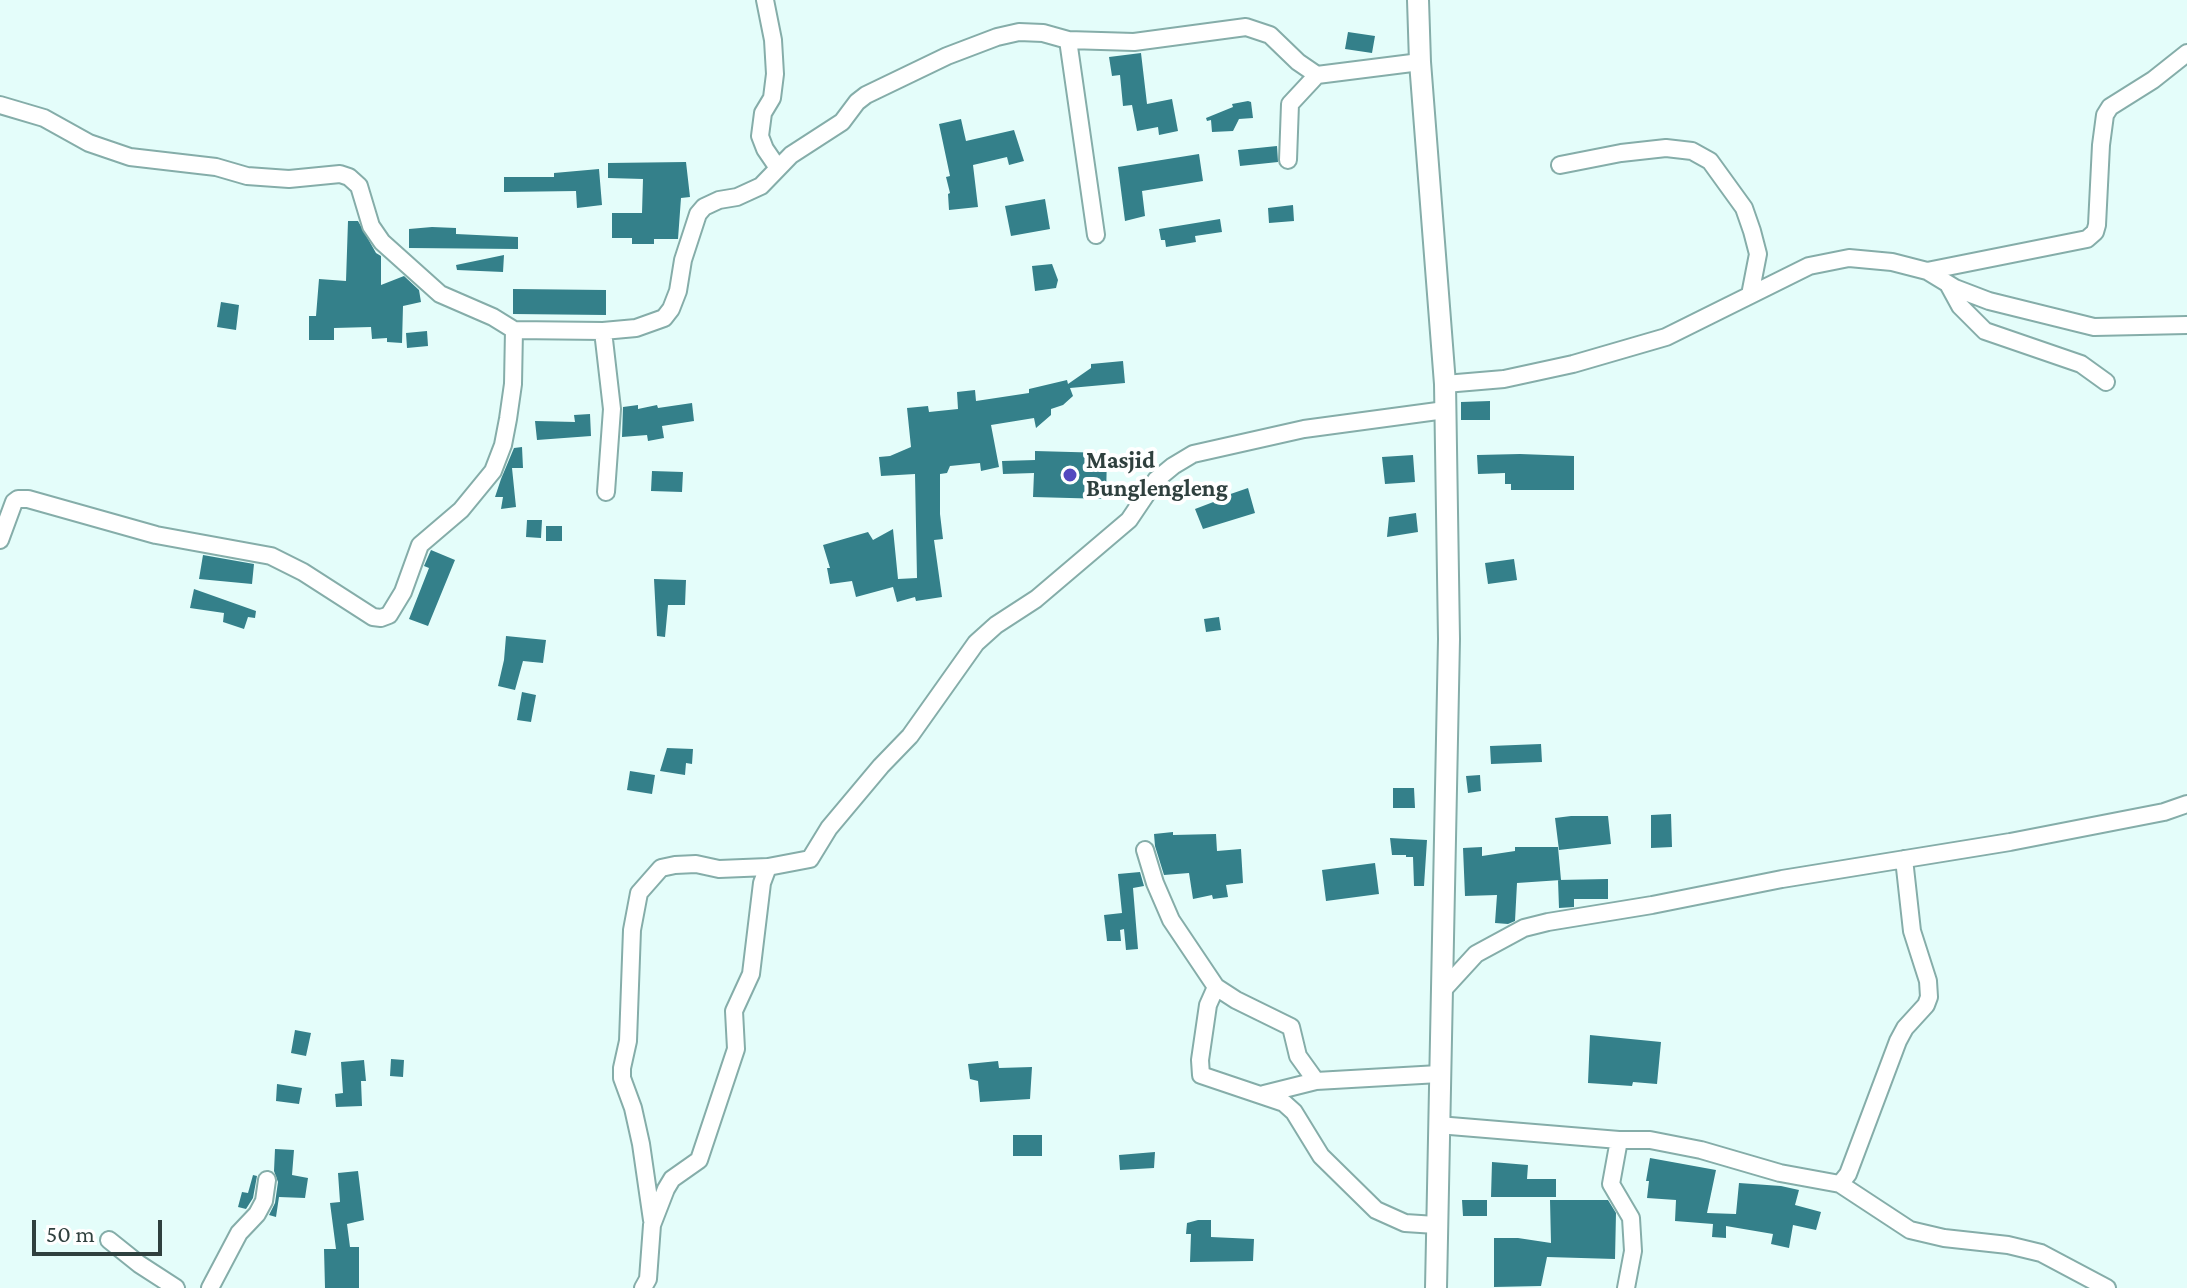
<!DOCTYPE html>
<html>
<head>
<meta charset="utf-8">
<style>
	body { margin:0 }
	#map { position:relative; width:2187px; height:1288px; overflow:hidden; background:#e4fdfa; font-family:"Crimson Pro",serif }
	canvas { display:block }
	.scale { position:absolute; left:32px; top:1220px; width:130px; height:36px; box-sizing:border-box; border:4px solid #2f403e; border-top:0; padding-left:10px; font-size:24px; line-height:28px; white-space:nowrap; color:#2f403e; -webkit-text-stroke:6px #fff; paint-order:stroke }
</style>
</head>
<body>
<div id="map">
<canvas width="2187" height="1288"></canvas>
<div class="scale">50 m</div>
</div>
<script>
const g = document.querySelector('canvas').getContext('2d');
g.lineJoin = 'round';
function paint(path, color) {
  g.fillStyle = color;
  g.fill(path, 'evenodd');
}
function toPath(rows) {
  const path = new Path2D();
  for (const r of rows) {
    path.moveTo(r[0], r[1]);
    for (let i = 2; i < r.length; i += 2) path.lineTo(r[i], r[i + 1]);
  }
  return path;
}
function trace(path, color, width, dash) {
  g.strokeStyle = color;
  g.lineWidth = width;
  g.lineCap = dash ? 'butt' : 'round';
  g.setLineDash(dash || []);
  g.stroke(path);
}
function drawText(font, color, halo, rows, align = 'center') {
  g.font = font + ' "Crimson Pro",serif';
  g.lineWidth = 8;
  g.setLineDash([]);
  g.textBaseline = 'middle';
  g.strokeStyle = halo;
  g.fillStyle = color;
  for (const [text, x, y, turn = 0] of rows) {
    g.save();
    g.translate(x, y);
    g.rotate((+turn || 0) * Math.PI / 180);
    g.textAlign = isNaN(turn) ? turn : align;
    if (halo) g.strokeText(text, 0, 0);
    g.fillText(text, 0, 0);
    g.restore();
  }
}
paint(toPath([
	[1348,32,1375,36,1372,53,1345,49],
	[1141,53,1147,104,1172,99,1178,131,1159,135,1158,127,1137,131,1132,105,1123,106,1120,75,1112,76,1109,57],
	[1248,101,1251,102,1253,118,1239,119,1233,131,1212,132,1211,120,1207,121,1206,118,1233,107,1232,104],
	[961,119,966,141,1014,130,1024,161,1009,165,1007,157,973,165,978,207,949,210,948,194,950,193,946,177,950,176,939,124],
	[1277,146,1278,162,1240,166,1238,150],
	[1199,154,1203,181,1142,191,1145,216,1125,221,1118,167],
	[686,162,690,197,681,198,678,239,654,239,654,244,632,244,632,238,612,238,612,213,642,213,643,179,608,178,608,163],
	[599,169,602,205,577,208,576,191,504,192,504,177,554,177,554,173],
	[1045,199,1050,229,1011,236,1005,206],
	[1293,205,1294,221,1269,223,1268,208],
	[1220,219,1222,232,1195,236,1196,242,1166,247,1165,240,1161,240,1159,229],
	[348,221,358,221,376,253,381,256,381,285,404,276,419,290,421,302,403,306,402,343,387,342,387,338,372,339,371,327,334,328,334,340,309,340,309,316,316,316,319,279,346,281],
	[432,227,456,228,456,234,518,237,518,249,409,248,409,229],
	[504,255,503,272,457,270,456,265],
	[1052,264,1058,280,1056,288,1035,291,1032,266],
	[513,289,606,290,606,315,513,314],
	[221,302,239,305,236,330,217,327],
	[427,331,428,346,407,348,406,333],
	[1123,361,1125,383,1070,388,1073,396,1063,405,1051,409,1051,415,1036,428,1034,418,991,425,999,467,981,471,980,463,950,466,947,473,940,474,940,514,943,539,934,540,942,597,916,601,915,597,897,602,893,587,856,597,852,581,830,584,827,568,830,568,823,545,868,532,873,540,893,529,898,579,917,578,915,474,881,476,879,457,890,456,911,447,907,408,928,406,929,412,958,409,957,392,975,390,976,401,1029,393,1029,389,1067,380,1068,384,1091,368,1091,364],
	[1490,401,1490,420,1461,420,1461,402],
	[692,403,694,421,662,426,664,438,648,441,647,435,622,437,623,407,638,405,638,409,657,405,658,408],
	[590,414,591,436,537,440,535,421,575,422,574,415],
	[522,447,523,468,512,468,516,507,501,509,503,497,495,497,501,479,514,448],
	[1035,451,1107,453,1106,499,1033,497,1034,473,1003,474,1002,461,1035,460],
	[1520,454,1574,456,1574,490,1511,490,1511,484,1505,484,1505,473,1478,474,1477,455],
	[1413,455,1415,482,1385,484,1382,457],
	[652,471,683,472,682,492,651,491],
	[1248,488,1255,513,1203,529,1195,509,1216,501,1216,499],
	[1416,513,1418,532,1387,537,1389,517],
	[527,520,542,520,541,538,526,537],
	[546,526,562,526,562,541,546,541],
	[431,550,455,560,428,626,409,619,429,568,424,566],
	[203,555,254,564,252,584,199,579],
	[1514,559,1517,580,1488,584,1485,563],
	[654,579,686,580,685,605,668,605,665,637,657,636],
	[194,589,256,611,255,618,248,617,244,629,223,622,224,613,190,608],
	[1219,617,1221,630,1206,632,1204,619],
	[506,636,546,640,543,663,523,661,515,690,498,686,504,660],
	[522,692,536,695,531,722,517,720],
	[1541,744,1542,762,1491,764,1490,746],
	[667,748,693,749,692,764,686,763,685,775,660,771],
	[630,771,655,775,652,794,627,790],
	[1480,775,1481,791,1468,793,1466,776],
	[1393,788,1414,788,1415,808,1393,808],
	[1671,814,1672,847,1651,848,1651,815],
	[1571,816,1608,816,1611,844,1559,850,1555,818],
	[1173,832,1173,835,1216,834,1217,851,1241,849,1243,883,1226,885,1228,897,1213,899,1212,895,1193,899,1189,873,1164,875,1155,846,1154,834],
	[1390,838,1427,840,1424,886,1414,886,1413,857,1406,857,1406,855,1392,855],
	[1482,847,1482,856,1515,851,1515,847,1558,847,1561,880,1517,883,1515,921,1508,924,1495,923,1497,895,1465,896,1463,848],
	[1375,863,1379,894,1326,901,1322,870],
	[1140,872,1144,886,1133,888,1138,949,1126,950,1124,929,1120,930,1121,941,1107,941,1104,915,1122,913,1118,874],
	[1608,879,1608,899,1574,899,1574,907,1559,908,1558,880],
	[295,1030,311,1033,306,1056,291,1053],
	[1590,1035,1661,1042,1657,1084,1633,1082,1632,1086,1588,1083],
	[391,1059,404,1060,403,1077,390,1076],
	[364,1060,366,1081,361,1081,362,1106,336,1107,335,1094,343,1093,341,1062],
	[998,1061,999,1068,1032,1067,1030,1099,980,1102,978,1081,970,1079,968,1064],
	[277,1084,302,1088,299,1104,276,1101],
	[1013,1135,1042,1135,1042,1156,1013,1156],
	[275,1149,294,1150,292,1175,308,1178,305,1198,279,1197,276,1217,269,1215,275,1203,278,1182,274,1171],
	[1155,1152,1154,1168,1120,1170,1119,1155],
	[1650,1158,1716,1170,1707,1213,1736,1214,1739,1183,1781,1186,1799,1190,1795,1205,1821,1212,1816,1230,1793,1225,1789,1248,1771,1244,1773,1234,1726,1226,1726,1238,1712,1237,1713,1224,1675,1221,1676,1200,1647,1198,1649,1181,1646,1181],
	[1492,1162,1528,1165,1527,1179,1556,1179,1556,1197,1491,1197],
	[358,1171,364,1220,347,1224,350,1247,359,1247,359,1288,325,1288,324,1249,336,1249,330,1203,340,1202,338,1173],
	[253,1175,257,1176,253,1198,246,1209,238,1207,242,1192,248,1193],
	[1462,1200,1487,1200,1487,1216,1463,1216],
	[1550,1200,1608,1200,1616,1213,1615,1259,1547,1257,1541,1286,1494,1287,1494,1238,1518,1238,1551,1243],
	[1198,1220,1211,1220,1211,1237,1254,1239,1253,1261,1190,1262,1191,1234,1186,1234,1187,1223]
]), '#34808a');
const minor = toPath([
	[765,0,773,40,775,74,772,98,763,113,760,136,765,149,778,168],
	[1068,40,1096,235],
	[0,105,44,118,89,143,130,157,216,167,247,176,289,179,340,174,349,177,359,186,371,226,382,242,440,294,493,317,514,330,603,331,636,328,664,318,671,309,678,291,683,260,698,214,704,207,719,200,737,197,761,186,791,155,842,122,857,102,866,95,947,56,997,37,1019,32,1043,33,1068,40,1134,42,1246,27,1270,35,1298,62,1317,75,1420,62],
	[1288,160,1290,104,1317,75],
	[1560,165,1621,153,1666,148,1692,151,1710,161,1744,208,1752,231,1758,254,1750,295],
	[1927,271,1955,288,1989,301,2094,327,2187,325],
	[1948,284,1960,306,1985,331,2081,364,2106,382],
	[603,331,612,409,606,492],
	[1445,384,1504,379,1573,364,1666,337,1809,266,1849,258,1892,262,1927,271,2087,239,2095,232,2097,225,2101,145,2105,115,2110,107,2153,80,2187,53],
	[0,540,14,502,18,499,28,499,156,535,271,556,303,572,373,617,381,618,389,615,403,592,420,545,461,510,493,471,503,445,508,419,513,384,514,330],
	[1145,850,1155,883,1171,920,1216,987,1208,1005,1200,1060,1201,1075,1284,1103,1294,1112,1321,1156,1376,1210,1405,1223,1436,1225],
	[1216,987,1236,1000,1291,1027,1298,1056,1316,1081],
	[1443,990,1476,954,1524,928,1548,922,1652,905,1782,879,2010,842,2164,812,2187,804],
	[1264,1094,1316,1081,1439,1074],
	[1438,1125,1619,1140],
	[1840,1184,1910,1230,1944,1238,2008,1245,2041,1253,2107,1288],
	[652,1220,641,1144,633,1108,622,1078,622,1068,628,1041,632,930,639,893,661,868,675,865,696,864,719,869,768,867],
	[109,1240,139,1264,176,1288],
	[210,1288,239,1233,257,1214,264,1201,267,1180],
	[643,1288,648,1279,652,1225,666,1189,672,1179,699,1160,736,1049,734,1011,751,974,762,883,768,867,810,859,829,828,881,766,910,736,976,643,996,625,1036,599,1129,520,1156,480,1173,466,1193,454,1304,429,1445,410],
	[1626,1288,1633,1251,1631,1218,1611,1184,1619,1140,1650,1140,1701,1150,1780,1173,1840,1184,1848,1174,1898,1041,1905,1028,1926,1005,1929,997,1928,981,1912,931,1904,859]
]);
const tertiary = toPath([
	[1418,0,1420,62,1445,384,1449,639,1436,1288]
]);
trace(minor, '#85ada9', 20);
trace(tertiary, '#85ada9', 24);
trace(minor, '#fff', 16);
trace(tertiary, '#fff', 20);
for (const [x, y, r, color] of [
	[1070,475,8,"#5348bf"]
]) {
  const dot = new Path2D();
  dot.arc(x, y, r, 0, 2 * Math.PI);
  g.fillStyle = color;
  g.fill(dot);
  trace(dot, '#fff', 3);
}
drawText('bold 24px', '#2f403e', '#fff', [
	["Masjid",1086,461],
	["Bunglengleng",1086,489]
], 'left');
</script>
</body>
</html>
